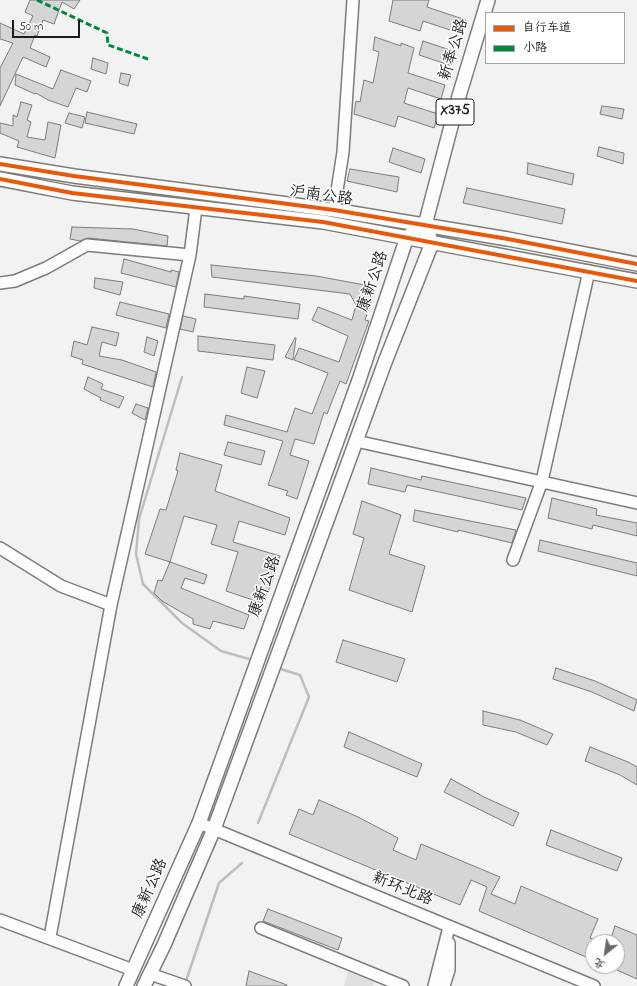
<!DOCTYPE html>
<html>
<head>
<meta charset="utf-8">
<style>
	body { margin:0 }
	#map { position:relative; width:637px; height:986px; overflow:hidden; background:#f2f2f2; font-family:"Indie Flower","LXGW WenKai TC",sans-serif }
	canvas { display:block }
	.legend { position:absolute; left:485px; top:12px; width:140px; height:52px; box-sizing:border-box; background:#fff; border:1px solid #a4a4a4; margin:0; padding:5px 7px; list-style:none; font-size:12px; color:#1c1c1c }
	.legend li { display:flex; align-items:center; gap:8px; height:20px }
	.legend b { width:20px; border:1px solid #a4a4a4 }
	.north { position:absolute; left:585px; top:934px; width:40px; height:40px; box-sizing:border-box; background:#fff; border:1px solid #a4a4a4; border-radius:50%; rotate:210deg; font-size:11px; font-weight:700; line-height:16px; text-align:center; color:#1c1c1c }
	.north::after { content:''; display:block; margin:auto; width:14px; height:18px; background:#676767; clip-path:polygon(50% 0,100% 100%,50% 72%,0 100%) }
	.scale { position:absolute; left:12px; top:20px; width:68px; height:18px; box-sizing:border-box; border:2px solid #1c1c1c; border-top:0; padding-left:5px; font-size:12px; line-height:14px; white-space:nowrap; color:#1c1c1c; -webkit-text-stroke:3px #fff; paint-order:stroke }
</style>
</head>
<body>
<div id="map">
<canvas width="637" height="986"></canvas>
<ul class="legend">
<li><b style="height:5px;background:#e8590c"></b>自行车道</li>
<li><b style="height:5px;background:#00873e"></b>小路</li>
</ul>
<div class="north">北</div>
<div class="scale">50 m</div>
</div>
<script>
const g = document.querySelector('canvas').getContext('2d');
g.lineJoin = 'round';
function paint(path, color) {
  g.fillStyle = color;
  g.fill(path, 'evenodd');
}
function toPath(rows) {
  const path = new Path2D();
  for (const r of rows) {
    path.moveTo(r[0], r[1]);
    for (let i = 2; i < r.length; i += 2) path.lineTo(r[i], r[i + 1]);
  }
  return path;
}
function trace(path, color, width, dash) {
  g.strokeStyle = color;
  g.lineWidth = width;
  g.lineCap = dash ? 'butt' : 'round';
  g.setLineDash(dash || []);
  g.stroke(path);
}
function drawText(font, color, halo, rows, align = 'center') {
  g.font = font + ' "Indie Flower","LXGW WenKai TC",sans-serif';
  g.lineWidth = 3;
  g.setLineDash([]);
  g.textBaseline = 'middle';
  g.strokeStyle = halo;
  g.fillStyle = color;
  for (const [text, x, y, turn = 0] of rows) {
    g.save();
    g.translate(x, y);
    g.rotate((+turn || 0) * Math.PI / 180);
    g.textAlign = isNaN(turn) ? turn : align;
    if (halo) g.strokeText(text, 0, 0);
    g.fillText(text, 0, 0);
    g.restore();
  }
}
paint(toPath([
	[348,972,374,982,373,986,344,986]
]), '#e0e0e0');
trace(toPath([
	[182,377,139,519,136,554,143,584,182,623,221,651,249,659],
	[258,823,309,697,300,675,281,669],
	[185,984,219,883,242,863]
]), '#bebebe', 2.5);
const building = toPath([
	[30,0,80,0,74,9,62,2,54,24,43,20,37,36,35,35,30,48,50,57,46,67,23,57,0,106,0,68,13,43,0,39,0,23,24,34,33,16,25,12,30,0],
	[393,0,429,0,427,7,466,20,462,34,423,21,420,31,389,21,393,0],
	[375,37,401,46,401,43,414,48,408,73,445,85,441,99,408,88,404,103,438,114,434,128,398,116,395,127,354,114,356,101,360,102,364,80,373,83,379,52,373,50,375,37],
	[423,41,456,52,452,66,419,55,423,41],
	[93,58,108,63,106,74,91,69,93,58],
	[61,70,91,81,87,92,76,88,68,107,48,100,36,93,35,94,15,85,16,74,53,89,61,70],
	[121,73,131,75,128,86,119,83,121,73],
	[21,102,32,105,27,120,31,122,27,137,45,140,48,122,61,125,55,158,17,147,19,141,0,133,0,123,13,126,13,115,17,117,21,102],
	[602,106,624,109,622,119,600,114,602,106],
	[87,112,137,124,134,134,85,123,87,112],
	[69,113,85,117,82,128,65,123,69,113],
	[599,147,624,153,623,164,597,156,599,147],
	[393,148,425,159,421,173,389,162,393,148],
	[528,163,574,174,572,185,527,174,528,163],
	[350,169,399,177,397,192,347,181,350,169],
	[467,188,565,209,562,224,463,203,467,188],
	[72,227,133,229,168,236,167,246,88,238,80,241,70,239,72,227],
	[124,259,171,272,171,270,179,272,176,287,121,273,124,259],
	[211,265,316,276,365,285,370,292,372,299,365,320,369,321,346,384,340,381,327,414,324,412,314,444,295,439,290,455,309,461,297,499,286,495,288,491,268,485,283,441,224,425,226,415,287,432,295,408,312,414,328,373,294,360,299,348,339,362,348,336,312,320,318,307,352,320,356,305,350,294,212,277,211,265],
	[95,278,123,282,120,295,94,288,95,278],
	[205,294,244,299,244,296,300,304,298,319,204,307,205,294],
	[120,302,169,314,166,328,116,315,120,302],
	[183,316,196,319,193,332,180,329,183,316],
	[92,327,119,333,116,346,102,342,99,356,122,360,156,372,153,387,82,364,83,360,71,356,74,341,87,345,92,327],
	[198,336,275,345,273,360,198,351,198,336],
	[147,337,158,341,154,356,144,352,147,337],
	[295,338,296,338,293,360,285,357,295,338],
	[247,367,265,371,257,398,241,393,247,367],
	[88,377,103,384,101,389,124,397,119,408,100,400,101,398,84,389,88,377],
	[136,404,148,408,145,420,132,413,136,404],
	[228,442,265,451,261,465,224,455,228,442],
	[180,453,222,465,215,491,290,518,285,535,239,521,233,542,280,556,271,585,262,603,226,591,238,552,211,544,217,525,184,516,170,562,145,554,160,509,166,510,178,471,176,470,180,453],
	[371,468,421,480,422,476,526,498,522,510,407,485,405,492,368,484,371,468],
	[552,498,597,509,596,515,637,523,637,536,593,525,592,529,548,518,552,498],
	[362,501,401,515,389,554,425,566,412,612,349,590,364,538,353,534,362,501],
	[415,510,470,521,516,530,512,543,458,530,458,532,413,521,415,510],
	[540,540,637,563,637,576,538,551,540,540],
	[170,562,207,575,204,584,185,578,181,588,249,615,244,629,213,621,210,629,193,624,193,619,162,601,154,593,158,580,162,581,170,562],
	[343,640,405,659,397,682,336,662,343,640],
	[556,668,595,681,637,700,634,711,592,692,553,679,556,668],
	[483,711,520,720,553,734,547,745,516,732,483,725,483,711],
	[349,732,422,764,417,777,344,747,349,732],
	[590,747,628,762,637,767,637,785,620,775,585,761,590,747],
	[451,779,484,797,519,813,513,826,444,792,451,779],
	[319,800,358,817,398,838,393,850,416,860,421,844,500,877,491,894,515,904,521,886,598,919,590,938,593,939,593,960,479,911,487,887,471,880,460,905,289,834,299,809,313,815,319,800],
	[551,830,622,858,617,871,546,845,551,830],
	[268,909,342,938,338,950,263,921,268,909],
	[615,926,637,935,637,979,617,970,617,942,610,942,615,926],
	[249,971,287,985,287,986,246,986,249,971]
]);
paint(building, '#d5d5d5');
trace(building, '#7c7c7c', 1);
const minor = toPath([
	[334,210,343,152,353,0],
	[0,283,15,281,46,268,87,245,190,255],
	[356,441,637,503],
	[0,548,61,586,111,605],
	[513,560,542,481,589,271],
	[199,823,594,986],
	[0,920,133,970],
	[261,928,403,986],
	[50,937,111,605,190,255,196,208],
	[150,974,185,986],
	[434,986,449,927],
	[444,986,449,970,449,943]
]);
const major = toPath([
	[0,164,74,176,334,210,508,239,637,264],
	[0,179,72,193,323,222,637,281],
	[425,225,459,96,488,0],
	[126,986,199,823,359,380,407,237,425,225],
	[144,986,164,945,214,829,385,362,432,243,425,225]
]);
trace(minor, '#7c7c7c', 14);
trace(major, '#7c7c7c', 16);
trace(minor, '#fdfdfd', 11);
trace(major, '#fdfdfd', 13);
trace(toPath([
	[37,0,107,33,108,45,148,59]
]), '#00873e', 3, [6, 3]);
trace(toPath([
	[0,164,74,176,334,210,508,239,637,264],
	[0,179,72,193,323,222,637,281]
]), '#e8590c', 4);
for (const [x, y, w] of [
	[455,112,38]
]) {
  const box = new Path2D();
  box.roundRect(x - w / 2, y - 13, w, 26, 3);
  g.fillStyle = '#fff';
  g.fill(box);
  trace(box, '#1c1c1c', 1);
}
drawText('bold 15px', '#1c1c1c', null, [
	["X375",455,112]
]);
drawText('16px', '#1c1c1c', '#fff', [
	["新奉公路",455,50,-73],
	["沪南公路",321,197,8],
	["康新公路",374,282,-71],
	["康新公路",266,587,-70],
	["康新公路",151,889,-66],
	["新环北路",402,890,22]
]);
</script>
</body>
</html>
